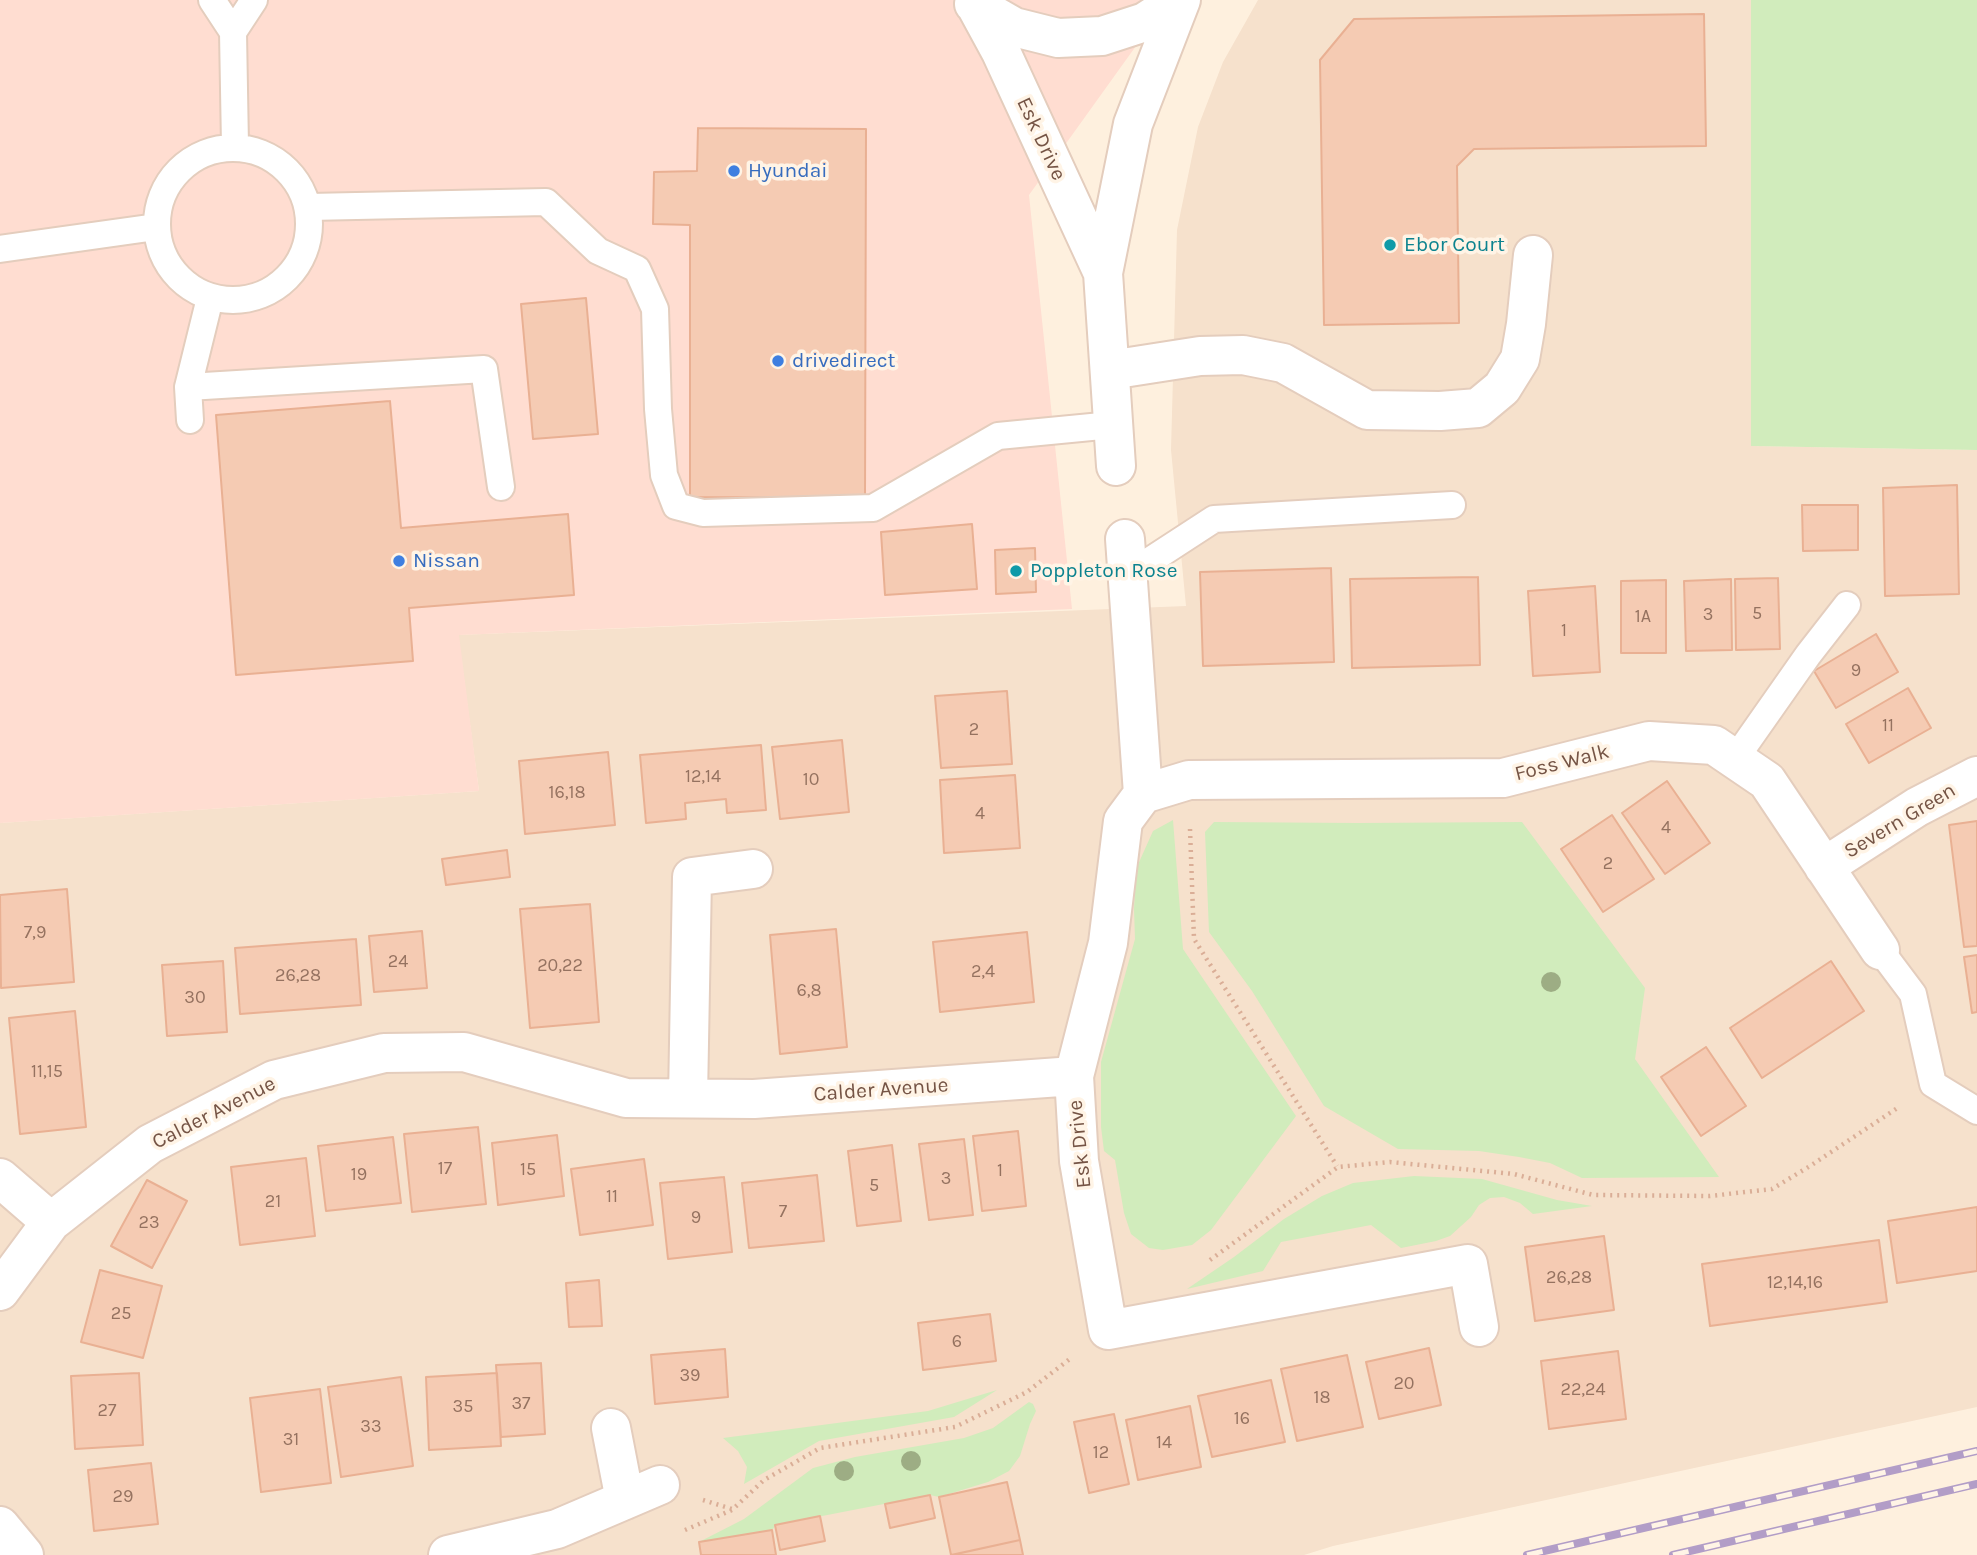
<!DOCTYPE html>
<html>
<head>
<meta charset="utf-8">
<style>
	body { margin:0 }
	canvas { display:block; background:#fef0de }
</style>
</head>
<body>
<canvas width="1977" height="1555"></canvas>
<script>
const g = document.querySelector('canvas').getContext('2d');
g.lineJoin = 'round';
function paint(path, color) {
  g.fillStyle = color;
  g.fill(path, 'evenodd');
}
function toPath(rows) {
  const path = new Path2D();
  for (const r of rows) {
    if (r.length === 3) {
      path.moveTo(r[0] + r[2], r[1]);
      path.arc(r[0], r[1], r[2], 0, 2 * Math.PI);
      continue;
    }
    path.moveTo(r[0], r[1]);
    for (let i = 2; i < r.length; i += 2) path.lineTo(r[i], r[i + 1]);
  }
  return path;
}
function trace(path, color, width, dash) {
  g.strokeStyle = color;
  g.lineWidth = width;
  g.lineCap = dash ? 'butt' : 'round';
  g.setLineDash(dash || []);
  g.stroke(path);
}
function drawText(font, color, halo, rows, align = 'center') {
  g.font = font + ' Karla,sans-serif';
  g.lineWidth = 7;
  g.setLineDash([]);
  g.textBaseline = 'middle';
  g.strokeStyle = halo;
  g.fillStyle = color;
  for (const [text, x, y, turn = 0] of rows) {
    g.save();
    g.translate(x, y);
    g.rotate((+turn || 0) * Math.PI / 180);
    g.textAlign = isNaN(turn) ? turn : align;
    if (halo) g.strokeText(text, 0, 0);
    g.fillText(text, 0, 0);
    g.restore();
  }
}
paint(toPath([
	[1258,0,1751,0,1752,446,1977,450,1977,1407,1333,1546,1304,1555,0,1555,0,823,479,791,458,635,1186,606,1171,450,1177,230,1198,127,1223,62]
]), '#f6e1cc');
paint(toPath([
	[0,0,1169,0,1029,195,1072,609,459,635,479,791,0,823]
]), '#ffddd1');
paint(toPath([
	[1751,0,1977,0,1977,450,1751,446],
	[1173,820,1183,949,1296,1116,1211,1230,1192,1245,1163,1250,1149,1248,1131,1234,1124,1213,1115,1160,1104,1151,1101,1127,1101,1062,1135,939,1134,909,1136,869,1153,831],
	[1214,822,1358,823,1522,822,1645,988,1635,1059,1719,1177,1582,1178,1550,1163,1519,1157,1479,1151,1398,1149,1324,1106,1252,991,1209,932,1205,832],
	[1414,1176,1482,1179,1557,1200,1592,1206,1533,1214,1520,1203,1504,1197,1490,1198,1479,1205,1471,1217,1450,1236,1436,1241,1401,1248,1371,1225,1281,1242,1263,1271,1187,1289,1234,1257,1284,1219,1322,1196,1353,1183],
	[997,1390,954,1417,819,1441,744,1484,747,1467,738,1451,723,1438,928,1411],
	[1029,1402,1033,1404,1036,1411,1030,1424,1020,1456,1009,1471,988,1482,939,1497,930,1495,776,1525,772,1530,699,1542,744,1519,813,1468,855,1457,964,1438,993,1428]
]), '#d1ecbc');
const building = toPath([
	[1704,14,1706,146,1474,149,1457,166,1459,323,1324,325,1320,60,1354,19,1704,14],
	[698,128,866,129,865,498,690,497,690,225,653,224,654,172,697,171,698,128],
	[586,298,598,434,533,439,521,304,586,298],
	[390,401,401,528,568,514,574,595,409,608,413,661,236,675,216,415,390,401],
	[1957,485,1959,594,1885,596,1883,488,1957,485],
	[1802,505,1858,505,1858,550,1803,551,1802,505],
	[972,524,977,589,885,595,881,532,972,524],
	[1035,548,1036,592,996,594,995,550,1035,548],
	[1331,568,1334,662,1203,666,1200,572,1331,568],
	[1478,577,1480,665,1352,668,1350,579,1478,577],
	[1778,578,1780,649,1736,650,1735,579,1778,578],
	[1731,579,1732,650,1686,651,1684,581,1731,579],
	[1666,580,1666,653,1621,653,1621,581,1666,580],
	[1595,586,1600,672,1533,676,1528,591,1595,586],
	[1876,634,1898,672,1836,708,1814,671,1876,634],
	[1908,688,1931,728,1869,763,1846,724,1908,688],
	[1007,691,1012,764,941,768,935,696,1007,691],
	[842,740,849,812,780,819,772,747,842,740],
	[761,745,766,810,727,813,726,799,685,803,686,819,646,823,640,755,761,745],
	[608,752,615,825,525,834,519,761,608,752],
	[1015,775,1020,848,944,853,940,780,1015,775],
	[1667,781,1710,843,1665,874,1622,813,1667,781],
	[1612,815,1654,879,1603,912,1561,849,1612,815],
	[1977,821,1977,946,1964,947,1949,825,1977,821],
	[507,850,510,877,446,885,442,859,507,850],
	[67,889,74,982,1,988,0,895,67,889],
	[590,904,599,1022,530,1028,520,909,590,904],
	[836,929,847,1047,780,1054,770,935,836,929],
	[422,931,427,988,374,992,369,936,422,931],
	[1027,932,1034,1002,940,1012,933,942,1027,932],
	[356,939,361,1005,240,1014,235,948,356,939],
	[1977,955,1977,1012,1972,1013,1964,957,1977,955],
	[223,961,227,1032,167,1036,162,965,223,961],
	[1831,961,1864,1011,1762,1078,1730,1028,1831,961],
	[75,1011,86,1127,20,1134,9,1018,75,1011],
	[1706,1047,1746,1106,1701,1136,1661,1077,1706,1047],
	[478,1127,486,1204,412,1212,404,1134,478,1127],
	[1018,1131,1026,1206,982,1211,973,1136,1018,1131],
	[557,1135,564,1196,498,1205,492,1143,557,1135],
	[393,1137,401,1203,326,1211,318,1146,393,1137],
	[964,1139,973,1215,929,1220,919,1144,964,1139],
	[892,1145,901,1221,857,1226,848,1151,892,1145],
	[306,1158,315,1236,240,1245,231,1167,306,1158],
	[644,1159,653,1225,580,1235,571,1169,644,1159],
	[817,1175,824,1241,749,1248,742,1183,817,1175],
	[724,1177,732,1252,668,1259,660,1183,724,1177],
	[147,1180,187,1201,152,1268,111,1246,147,1180],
	[1977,1207,1977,1271,1897,1283,1888,1221,1977,1207],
	[1604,1236,1614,1310,1535,1321,1525,1247,1604,1236],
	[1879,1240,1887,1302,1710,1326,1702,1264,1879,1240],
	[100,1270,162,1286,143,1358,81,1342,100,1270],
	[599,1280,602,1326,569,1327,566,1283,599,1280],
	[990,1314,996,1361,923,1370,918,1323,990,1314],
	[1429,1348,1441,1405,1379,1419,1366,1362,1429,1348],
	[725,1349,728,1397,655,1404,651,1355,725,1349],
	[1618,1351,1626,1419,1549,1429,1541,1361,1618,1351],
	[1347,1355,1363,1427,1297,1441,1281,1369,1347,1355],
	[541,1363,545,1434,501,1437,496,1365,541,1363],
	[139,1373,143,1445,75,1449,71,1376,139,1373],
	[497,1373,501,1446,429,1450,426,1377,497,1373],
	[401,1377,413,1466,341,1477,328,1387,401,1377],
	[1271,1380,1285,1442,1212,1457,1198,1396,1271,1380],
	[320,1389,331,1483,261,1492,250,1398,320,1389],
	[1190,1406,1201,1467,1138,1480,1126,1420,1190,1406],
	[1114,1414,1129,1484,1089,1493,1074,1422,1114,1414],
	[151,1463,158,1524,94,1531,88,1470,151,1463],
	[1007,1482,1020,1540,951,1555,939,1497,1007,1482],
	[930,1495,935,1518,890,1528,885,1504,930,1495],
	[820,1516,825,1541,780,1550,775,1525,820,1516],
	[772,1530,776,1555,701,1555,699,1542,772,1530],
	[1020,1540,1023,1555,952,1555,1020,1540]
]);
paint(building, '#f5cbb3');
trace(building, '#e9b093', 2);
const service = toPath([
	[212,0,233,32,235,146],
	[233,32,254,0],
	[233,224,76],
	[309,207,546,202,598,251,637,269,655,309,658,409,664,475,676,506,703,513,873,508,998,436,1112,425],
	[0,249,156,227],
	[188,387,484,369,501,487],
	[190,420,188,387,210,298],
	[1128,575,1214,519,1452,505],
	[1735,759,1808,655,1847,605],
	[1880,950,1913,994,1933,1084,1977,1111]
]);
const minor = toPath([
	[974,4,1014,27,1058,38,1102,36,1145,22,1179,0],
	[976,6,1001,52,1103,273],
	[1110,370,1200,356,1243,355,1283,363,1367,410,1440,411,1478,408,1502,388,1520,359,1526,324,1533,255],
	[1116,466,1103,273,1133,124,1181,0],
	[1125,539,1143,794,1123,821,1108,943,1074,1076,1079,1161,1108,1330,1468,1264,1479,1327],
	[1143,794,1189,780,1503,778,1649,741,1714,745,1767,781,1880,950],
	[1824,867,1917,807,1977,776],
	[688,1098,692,877,753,869],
	[0,1178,51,1222],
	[0,1291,51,1222,150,1144,274,1080,384,1053,464,1052,626,1098,754,1099,1074,1076],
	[611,1428,625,1500],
	[0,1526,24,1555],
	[448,1555,557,1529,660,1485]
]);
trace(service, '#e4cdbd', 30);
trace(minor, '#e4cdbd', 42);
trace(toPath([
	[1190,829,1194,939,1337,1166],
	[1210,1260,1338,1167,1390,1162,1514,1174,1593,1195,1710,1196,1772,1189,1810,1166,1899,1107],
	[703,1500,732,1509],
	[685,1530,732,1510,764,1480,820,1448,955,1427,1027,1392,1071,1358]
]), '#daae97', 4.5, [2, 5]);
trace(service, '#fff', 26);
trace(minor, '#fff', 38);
const rail = toPath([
	[1527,1555,1977,1451],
	[1673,1555,1977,1484]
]);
trace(rail, '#b29dc7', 8);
trace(rail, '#fff4e6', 5, [16]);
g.fillStyle = '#9dad84';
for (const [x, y] of [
	[1551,982],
	[911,1461],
	[844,1471]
]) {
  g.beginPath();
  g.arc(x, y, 10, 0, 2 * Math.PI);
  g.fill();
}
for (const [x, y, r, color] of [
	[734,171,7,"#3f7fe0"],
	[1390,245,7,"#0f9aa8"],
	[778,361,7,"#3f7fe0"],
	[399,561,7,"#3f7fe0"],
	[1016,571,7,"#0f9aa8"]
]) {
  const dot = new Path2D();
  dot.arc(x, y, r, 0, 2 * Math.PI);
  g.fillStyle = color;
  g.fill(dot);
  trace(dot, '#fff4e6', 2.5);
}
drawText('18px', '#957260', null, [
	["5",1757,614],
	["3",1708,615],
	["1A",1643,617],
	["1",1564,631],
	["9",1856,671],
	["11",1888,726],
	["2",974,730],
	["12,14",703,777],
	["10",811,780],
	["16,18",567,793],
	["4",980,814],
	["4",1666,828],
	["2",1608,864],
	["7,9",35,933],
	["24",398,962],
	["20,22",560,966],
	["2,4",983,972],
	["26,28",298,976],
	["6,8",809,991],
	["30",195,998],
	["11,15",47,1072],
	["17",445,1169],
	["15",528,1170],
	["1",1000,1171],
	["19",359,1175],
	["3",946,1179],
	["5",874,1186],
	["11",612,1197],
	["21",273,1202],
	["7",783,1212],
	["9",696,1218],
	["23",149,1223],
	["26,28",1569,1278],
	["12,14,16",1795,1283],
	["25",121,1314],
	["6",957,1342],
	["39",690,1376],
	["20",1404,1384],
	["22,24",1583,1390],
	["18",1322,1398],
	["37",521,1404],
	["35",463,1407],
	["27",107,1411],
	["16",1242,1419],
	["33",371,1427],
	["31",291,1440],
	["14",1164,1443],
	["12",1101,1453],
	["29",123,1497]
]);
drawText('21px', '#755445', '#fff4e6', [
	["Esk Drive",1041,139,65],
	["Foss Walk",1562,763,-14],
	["Severn Green",1900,821,-31],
	["Calder Avenue",881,1090,-4],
	["Calder Avenue",214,1113,-27],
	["Esk Drive",1080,1144,-96]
]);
drawText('21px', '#366cbe', '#fff4e6', [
	["Hyundai",748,171],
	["drivedirect",792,361],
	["Nissan",413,561]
], 'left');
drawText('21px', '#0d838f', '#fff4e6', [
	["Ebor Court",1404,245],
	["Poppleton Rose",1030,571]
], 'left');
</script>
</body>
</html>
